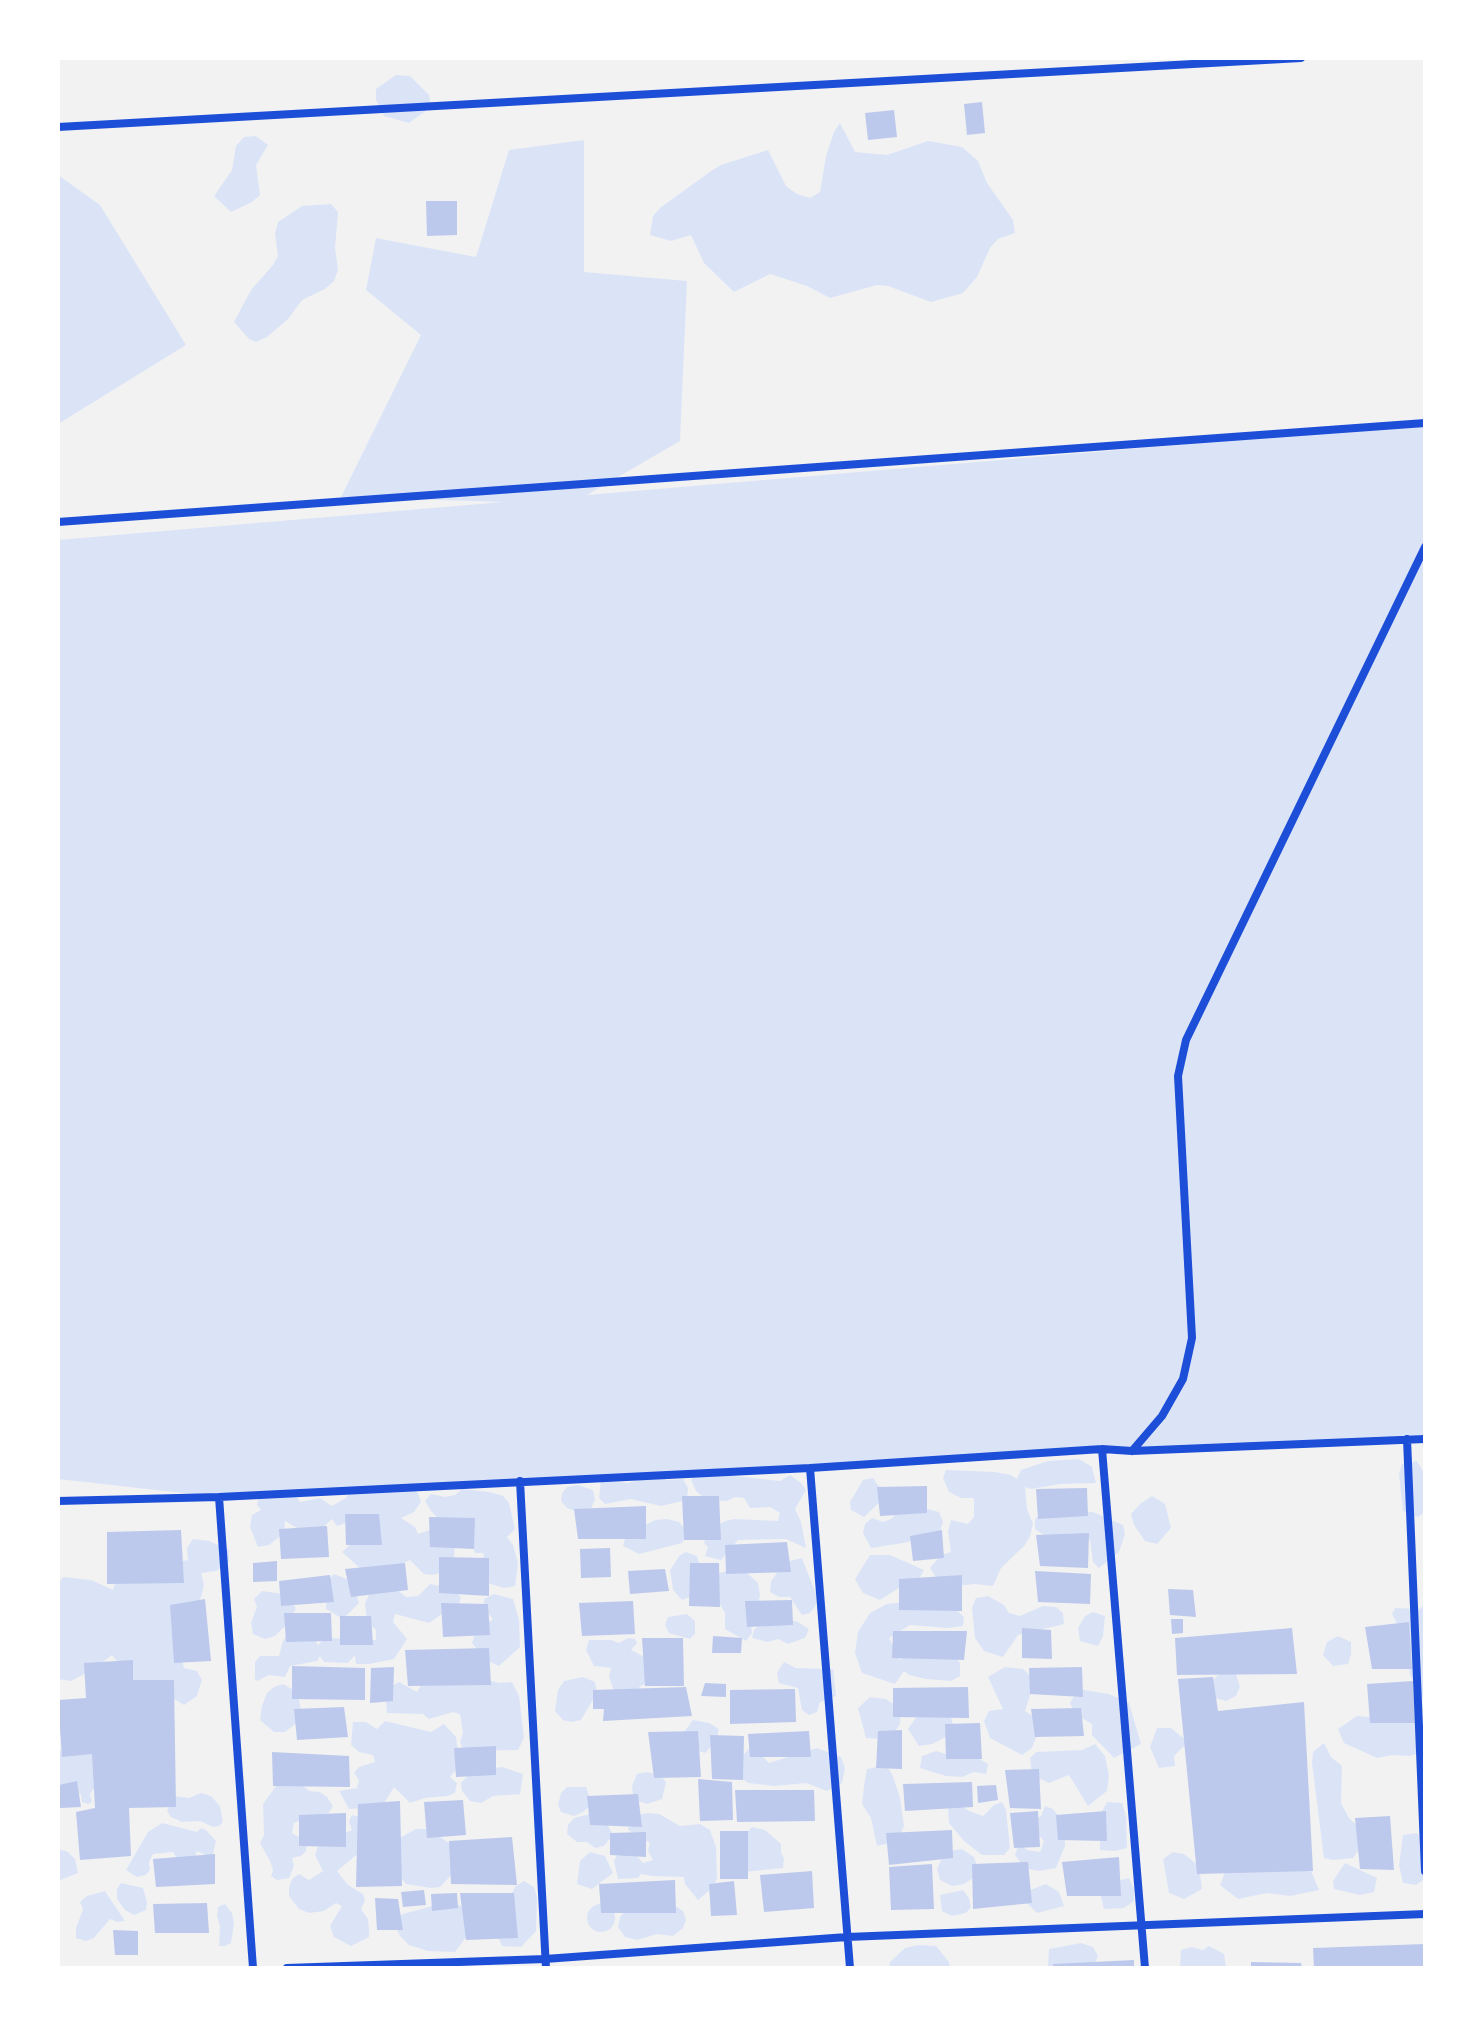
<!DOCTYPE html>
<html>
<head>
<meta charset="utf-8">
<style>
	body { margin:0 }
	#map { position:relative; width:1483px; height:2026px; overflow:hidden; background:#f2f2f2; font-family:Commissioner,sans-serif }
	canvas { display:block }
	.frame { position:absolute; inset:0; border:60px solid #fff; pointer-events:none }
</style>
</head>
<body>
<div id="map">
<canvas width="1483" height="2026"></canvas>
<div class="frame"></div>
</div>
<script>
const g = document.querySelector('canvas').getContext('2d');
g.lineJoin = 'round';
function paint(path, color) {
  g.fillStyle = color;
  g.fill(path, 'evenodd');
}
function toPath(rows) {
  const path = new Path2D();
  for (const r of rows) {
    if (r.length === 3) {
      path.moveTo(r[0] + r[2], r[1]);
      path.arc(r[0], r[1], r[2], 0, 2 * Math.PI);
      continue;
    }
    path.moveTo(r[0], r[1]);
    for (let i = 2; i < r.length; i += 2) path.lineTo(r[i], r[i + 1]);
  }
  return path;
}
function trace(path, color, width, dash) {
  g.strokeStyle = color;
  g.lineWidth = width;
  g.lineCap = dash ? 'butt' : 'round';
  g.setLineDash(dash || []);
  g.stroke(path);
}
paint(toPath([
	[396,75,410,76,429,95,431,107,409,123,384,116,376,100,376,89],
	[840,123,855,152,887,155,928,141,962,147,978,161,987,183,1013,220,1015,233,998,239,990,248,977,277,963,293,931,302,888,286,877,285,830,298,807,286,770,274,734,292,704,263,691,235,671,241,650,235,653,216,660,208,711,171,721,165,768,150,786,186,797,194,810,198,820,192,826,156,834,132],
	[256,136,268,145,256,165,260,195,252,202,231,212,214,196,232,170,236,146,244,137],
	[584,140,584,272,687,281,680,441,587,495,1425,424,1425,1436,1102,1449,726,1475,780,1481,790,1475,801,1483,806,1490,795,1509,801,1522,806,1548,786,1539,738,1540,721,1560,705,1556,708,1547,704,1543,710,1529,725,1521,735,1519,778,1521,780,1513,770,1507,750,1508,744,1498,735,1497,727,1501,707,1500,696,1491,691,1480,695,1472,659,1474,666,1480,683,1479,688,1488,687,1500,661,1506,631,1499,605,1504,599,1498,601,1480,627,1483,636,1481,641,1475,412,1488,418,1493,421,1502,414,1512,401,1518,415,1527,418,1534,433,1529,455,1542,454,1561,446,1571,433,1575,424,1574,410,1560,393,1568,362,1570,342,1552,353,1542,350,1521,337,1526,332,1519,317,1533,302,1531,285,1521,284,1533,269,1545,258,1547,250,1527,252,1515,261,1510,257,1505,259,1496,219,1497,58,1479,58,540,503,502,341,497,421,335,366,290,376,238,476,257,509,150],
	[351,1490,346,1498,332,1506,320,1498,300,1502,294,1493],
	[58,175,100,205,186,345,58,424],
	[331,204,338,212,335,248,338,270,334,281,325,289,302,300,288,319,267,337,256,342,249,339,234,322,251,290,273,265,278,256,275,234,278,222,302,206],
	[1079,1459,1092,1467,1096,1483,1060,1484,1031,1489,1025,1487,1027,1509,1033,1524,1030,1536,1025,1545,1001,1568,993,1586,975,1584,957,1586,939,1582,930,1568,941,1555,951,1552,948,1532,951,1520,968,1524,974,1517,974,1498,961,1498,949,1492,943,1478,946,1470,995,1472,1011,1475,1017,1479,1021,1470,1048,1461],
	[1417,1461,1425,1475,1425,1512,1418,1517,1403,1511,1399,1474,1402,1464],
	[873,1478,884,1494,882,1500,864,1517,851,1510,850,1502,863,1480],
	[578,1485,593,1490,595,1500,590,1511,580,1513,567,1508,561,1501,562,1493,567,1487],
	[462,1489,489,1492,503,1496,509,1503,515,1529,507,1537,513,1545,518,1563,515,1586,504,1588,478,1580,483,1565,484,1553,475,1553,470,1538,443,1523,431,1511,425,1501,431,1494,445,1497,455,1495],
	[1152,1496,1165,1504,1171,1528,1157,1544,1145,1541,1134,1525,1131,1514,1140,1504],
	[923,1508,939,1512,943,1522,939,1534,903,1543,871,1548,863,1533,865,1524,872,1518,883,1522,891,1519,899,1511],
	[1093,1512,1123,1525,1125,1534,1119,1552,1099,1568,1093,1562,1090,1540,1080,1538,1048,1538,1035,1529,1035,1519,1041,1514],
	[667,1519,679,1522,688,1533,682,1543,639,1554,623,1546,626,1535,655,1520],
	[193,1539,209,1541,229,1550,229,1562,216,1571,201,1573,204,1584,202,1594,180,1654,184,1668,197,1671,202,1680,197,1696,184,1705,171,1697,138,1687,112,1655,92,1670,71,1681,58,1679,58,1584,63,1577,91,1580,113,1590,118,1574,188,1560,187,1548],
	[686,1552,697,1556,701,1569,692,1596,682,1600,673,1590,670,1570,680,1555],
	[870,1555,890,1555,924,1570,918,1581,905,1584,880,1600,863,1593,855,1579],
	[802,1558,816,1594,816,1605,810,1613,802,1615,790,1597,779,1597,770,1592,771,1581,785,1562],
	[731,1569,744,1570,758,1583,760,1595,758,1605,749,1606,752,1633,746,1641,725,1629,725,1613,716,1598,715,1575],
	[334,1574,352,1581,359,1603,343,1619,326,1609,327,1581],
	[430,1584,456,1589,461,1598,458,1606,448,1610,429,1623,395,1614,393,1622,407,1639,394,1659,369,1664,356,1664,355,1655,348,1663,324,1662,320,1656,317,1661,290,1666,285,1677,269,1675,257,1681,255,1679,255,1662,260,1656,279,1656,283,1641,289,1632,314,1638,318,1645,325,1638,376,1640,376,1630,367,1622,365,1604,370,1592,396,1589,406,1597,418,1596],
	[262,1591,283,1594,296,1608,289,1622,275,1636,265,1639,253,1634,251,1623,257,1607,254,1599],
	[494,1594,513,1599,519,1620,520,1647,499,1666,486,1660,472,1643,475,1633,493,1619,484,1608,484,1599],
	[988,1596,1004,1605,1009,1613,1020,1616,1043,1606,1056,1607,1063,1613,1064,1624,1018,1635,1003,1657,984,1651,975,1638,972,1608,976,1598],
	[905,1602,951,1605,964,1617,963,1626,947,1628,910,1625,889,1638,900,1660,903,1656,954,1656,960,1663,960,1676,951,1681,926,1679,909,1675,904,1671,895,1684,862,1673,855,1653,858,1632,870,1613,887,1604],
	[1425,1605,1425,1702,1410,1675,1405,1638,1392,1614,1395,1608,1419,1609],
	[1093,1612,1105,1616,1103,1636,1098,1646,1080,1641,1078,1628,1085,1616],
	[687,1614,695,1621,695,1634,690,1639,669,1633,665,1625,668,1617],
	[796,1621,809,1629,805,1638,788,1644,778,1639,768,1642,752,1638,754,1630,761,1624],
	[1338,1636,1351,1642,1351,1654,1348,1664,1333,1666,1323,1655,1327,1642],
	[628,1638,635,1639,637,1643,631,1650,647,1658,663,1681,642,1685,632,1694,615,1694,609,1677,611,1668,594,1666,586,1650,589,1640,611,1640,619,1643],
	[784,1662,796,1668,833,1669,836,1696,820,1702,817,1712,809,1715,802,1710,798,1688,779,1683,777,1673],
	[1005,1667,1023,1669,1035,1680,1025,1711,1037,1719,1039,1730,1032,1748,1022,1755,990,1738,984,1721,989,1711,1003,1709,988,1677],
	[1222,1671,1235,1671,1240,1687,1236,1696,1226,1701,1211,1697,1208,1685],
	[478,1677,499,1683,512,1682,519,1696,524,1738,518,1750,464,1751,460,1742,463,1733,460,1714,453,1712,429,1719,423,1714,387,1713,385,1690,399,1682,417,1692,425,1679],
	[583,1677,595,1682,597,1693,581,1720,571,1722,563,1720,555,1711,558,1690,564,1681],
	[283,1684,297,1692,302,1714,299,1721,285,1732,274,1732,260,1720,262,1706,267,1693,274,1687],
	[1078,1689,1109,1694,1129,1703,1141,1744,1114,1758,1092,1735,1092,1724,1075,1714,1070,1703],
	[870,1697,886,1699,901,1709,900,1724,892,1736,882,1739,866,1738,858,1708],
	[919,1713,950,1713,955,1732,932,1744,919,1746,908,1729],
	[1357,1716,1407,1720,1425,1725,1425,1751,1410,1756,1392,1755,1377,1758,1344,1743,1338,1729],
	[693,1720,709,1723,719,1729,716,1741,705,1753,692,1749,681,1736],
	[385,1721,431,1732,444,1724,456,1737,460,1765,450,1777,457,1783,455,1793,448,1796,425,1798,410,1803,394,1787,382,1807,349,1809,339,1791,357,1788,359,1780,354,1773,359,1767,375,1762,373,1755,359,1752,351,1745,353,1722,366,1722,377,1729],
	[1157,1728,1171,1728,1188,1742,1174,1756,1175,1766,1159,1768,1150,1747],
	[1324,1743,1331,1757,1342,1766,1341,1803,1349,1818,1363,1831,1365,1840,1353,1858,1333,1860,1324,1858,1312,1763,1313,1752],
	[1095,1744,1105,1756,1109,1776,1107,1791,1088,1806,1069,1775,1049,1783,1032,1775,1030,1758,1036,1752,1082,1750],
	[752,1746,769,1763,817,1748,841,1757,845,1768,842,1783,827,1791,806,1783,774,1786,748,1783,738,1776,740,1758],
	[58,1750,67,1752,91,1750,96,1761,98,1783,90,1794,92,1802,88,1804,82,1802,81,1795,73,1785,58,1791],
	[936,1751,952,1756,974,1756,988,1764,986,1774,974,1772,962,1777,946,1776,920,1768,922,1756],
	[886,1765,893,1776,900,1798,904,1826,899,1838,894,1842,877,1846,871,1818,862,1804,864,1786,867,1769],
	[502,1767,523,1774,520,1794,493,1796,481,1803,470,1801,462,1791,461,1783,471,1772],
	[647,1772,660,1775,666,1782,662,1799,647,1804,633,1799,632,1786,637,1774],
	[279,1782,299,1782,309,1791,320,1792,327,1797,333,1806,325,1818,306,1818,294,1823,292,1833,307,1842,306,1851,301,1856,292,1858,294,1866,289,1878,277,1880,271,1876,273,1870,270,1861,260,1843,264,1835,263,1804],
	[567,1787,586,1787,592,1804,583,1812,574,1816,561,1812,558,1805,561,1793],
	[201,1793,211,1796,220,1806,223,1822,219,1826,213,1827,200,1821,182,1822,171,1817,167,1811,174,1796,189,1798],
	[1002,1802,1006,1810,1010,1848,1004,1855,982,1855,964,1841,949,1823,948,1807,959,1804,969,1811,983,1816,994,1805],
	[1107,1802,1122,1803,1126,1817,1127,1848,1115,1851,1100,1850,1100,1815],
	[1045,1806,1053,1809,1064,1823,1065,1846,1056,1868,1039,1871,1024,1868,1015,1855,1019,1843,1027,1850,1040,1852,1044,1841,1034,1830,1035,1820,1041,1816],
	[648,1813,659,1814,680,1826,700,1824,710,1830,716,1847,717,1878,713,1887,698,1900,685,1884,684,1877,653,1876,641,1874,638,1878,618,1879,614,1861,618,1854,634,1853,643,1863,653,1860,648,1851,650,1843,628,1830,633,1816],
	[590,1814,606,1822,613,1835,604,1846,595,1848,587,1842,577,1842,567,1834,568,1825,574,1818],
	[352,1815,363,1818,361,1851,337,1871,348,1885,363,1894,365,1901,361,1909,368,1919,369,1929,369,1937,351,1946,334,1937,330,1926,342,1906,336,1903,324,1911,309,1913,299,1909,289,1896,289,1888,292,1879,299,1874,309,1880,323,1871,315,1855,319,1844,352,1830,349,1821],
	[162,1823,197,1832,201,1828,206,1830,216,1841,212,1858,197,1851,194,1859,178,1860,173,1852,153,1854,149,1862,150,1870,146,1875,137,1877,126,1870,148,1832],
	[752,1827,765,1830,781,1844,781,1853,784,1858,783,1868,744,1872,743,1836],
	[416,1829,429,1829,453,1846,454,1872,440,1887,431,1888,406,1884,397,1873,396,1840],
	[1417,1833,1425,1843,1425,1879,1416,1885,1403,1883,1399,1865,1403,1835],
	[58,1849,68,1852,75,1859,78,1873,58,1881],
	[962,1849,974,1857,978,1869,976,1876,964,1884,952,1886,940,1880,937,1869,943,1856,949,1851],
	[590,1852,605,1856,613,1873,592,1889,577,1884,580,1861],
	[1173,1852,1184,1854,1199,1866,1202,1889,1184,1899,1169,1893,1163,1859],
	[1307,1861,1319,1890,1290,1896,1267,1893,1238,1899,1220,1885,1228,1864],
	[1345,1863,1377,1878,1374,1892,1360,1895,1334,1889,1333,1881],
	[1129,1878,1134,1889,1134,1901,1124,1908,1104,1909,1100,1893,1117,1881],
	[524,1881,534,1887,537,1897,536,1931,521,1947,502,1946,497,1935,510,1898,515,1887],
	[121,1883,143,1888,147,1902,146,1910,134,1915,125,1910,117,1899,117,1889],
	[1046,1884,1059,1892,1064,1906,1037,1913,1025,1901,1025,1892],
	[963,1890,969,1898,971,1907,966,1913,952,1916,942,1911,940,1895],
	[105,1891,125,1921,117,1922,110,1919,94,1938,86,1941,76,1938,76,1928,83,1909,80,1902,87,1896],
	[447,1902,466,1907,470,1932,455,1952,428,1951,409,1945,400,1936,395,1925,396,1920,403,1914],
	[671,1903,683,1911,686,1920,683,1928,673,1936,657,1934,637,1940,625,1937,618,1927,620,1917,625,1911],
	[225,1904,232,1913,234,1923,231,1943,225,1946,219,1946,220,1926,217,1916,218,1907],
	[601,1918,14],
	[1081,1943,1093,1947,1098,1956,1093,1968,1048,1966,1049,1949],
	[918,1945,936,1946,949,1962,950,1968,889,1968,890,1962,905,1948],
	[1209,1946,1224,1954,1226,1968,1180,1968,1181,1950,1191,1947,1203,1950]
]), '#dbe4f7');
paint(toPath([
	[982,102,985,133,967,135,964,104],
	[894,110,897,137,868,140,865,113],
	[426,201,457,201,457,235,427,236],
	[927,1486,927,1513,880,1516,877,1487],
	[1087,1488,1088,1516,1038,1519,1036,1489],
	[682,1496,719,1496,721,1540,684,1540],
	[646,1506,646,1539,578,1539,574,1509],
	[345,1514,379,1514,382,1545,346,1545],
	[429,1517,475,1518,474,1549,430,1547],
	[327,1526,329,1557,281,1559,279,1529],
	[181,1530,184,1583,107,1584,107,1532],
	[942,1530,944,1558,913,1561,910,1536],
	[1089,1533,1088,1568,1040,1566,1036,1535],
	[787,1542,791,1572,726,1574,725,1545],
	[610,1548,611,1577,581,1578,580,1549],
	[439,1557,489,1558,489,1596,439,1593],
	[277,1561,277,1581,253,1582,253,1563],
	[405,1563,408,1590,351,1597,345,1569],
	[690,1563,719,1563,720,1607,689,1606],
	[665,1569,669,1591,630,1594,628,1571],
	[1035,1571,1091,1574,1090,1604,1038,1602],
	[330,1575,334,1602,281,1606,279,1581],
	[962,1575,962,1611,899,1610,899,1579],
	[1168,1589,1193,1590,1196,1617,1170,1615],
	[205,1599,211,1661,174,1663,170,1605],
	[792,1600,793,1625,747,1627,745,1601],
	[633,1601,635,1634,582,1636,579,1603],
	[441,1603,488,1604,490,1635,443,1637],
	[284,1613,331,1613,332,1641,286,1642],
	[340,1616,371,1616,373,1645,340,1645],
	[1171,1619,1183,1619,1183,1633,1172,1634],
	[1409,1622,1412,1669,1372,1669,1365,1627],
	[1022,1628,1051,1630,1052,1659,1022,1658],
	[1292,1628,1297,1674,1177,1675,1175,1638],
	[893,1631,967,1631,964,1660,892,1658],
	[713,1636,742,1638,741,1653,712,1653],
	[642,1638,683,1638,684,1686,645,1686],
	[489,1648,491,1685,408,1686,405,1650],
	[133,1660,133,1680,174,1680,176,1807,129,1808,131,1856,80,1860,76,1812,95,1808,92,1754,62,1757,58,1700,86,1698,84,1663],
	[292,1666,365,1668,365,1700,292,1699],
	[394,1667,393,1701,370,1703,371,1668],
	[1082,1667,1083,1697,1030,1694,1029,1668],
	[1213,1677,1218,1711,1304,1702,1313,1871,1197,1874,1178,1679],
	[1413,1681,1415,1723,1370,1723,1367,1684],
	[705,1683,726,1684,726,1697,701,1696],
	[686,1687,692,1716,603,1721,604,1709,593,1709,593,1690],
	[968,1687,969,1718,893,1717,893,1688],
	[795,1689,796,1722,730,1724,730,1690],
	[344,1707,348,1737,297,1740,294,1709],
	[1081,1708,1084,1736,1035,1737,1031,1709],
	[980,1723,982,1759,946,1759,945,1724],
	[902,1730,902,1769,876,1768,878,1731],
	[698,1731,701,1777,654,1778,648,1732],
	[809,1731,811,1757,750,1757,748,1734],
	[710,1735,744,1736,743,1780,712,1779],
	[496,1746,496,1775,456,1777,454,1748],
	[272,1752,349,1756,350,1787,273,1786],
	[1039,1769,1041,1809,1010,1808,1005,1770],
	[698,1779,732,1782,733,1820,700,1821],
	[77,1781,81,1807,60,1808,59,1785],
	[972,1782,973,1807,905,1811,903,1784],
	[996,1785,998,1800,978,1803,977,1786],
	[735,1790,814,1790,815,1821,737,1822],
	[638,1794,642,1827,590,1825,587,1796],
	[463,1800,466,1835,427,1838,424,1802],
	[400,1801,402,1886,356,1887,358,1804],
	[1038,1811,1040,1847,1014,1848,1010,1813],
	[1106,1811,1107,1841,1058,1840,1056,1815],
	[346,1813,346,1847,299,1846,299,1815],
	[1390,1816,1394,1870,1360,1869,1355,1818],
	[952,1830,953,1858,889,1865,886,1833],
	[720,1831,748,1831,748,1879,720,1879],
	[646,1832,646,1857,610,1855,610,1833],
	[512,1837,517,1885,451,1884,449,1841],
	[215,1854,215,1884,156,1887,153,1859],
	[1119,1857,1121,1896,1067,1896,1062,1862],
	[1028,1862,1032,1903,973,1909,972,1864],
	[932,1864,934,1909,891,1910,889,1867],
	[812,1871,814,1908,764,1912,760,1875],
	[675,1880,676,1913,601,1913,599,1884],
	[734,1881,737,1915,711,1916,709,1884],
	[424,1890,426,1905,403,1907,401,1892],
	[457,1893,458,1908,432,1911,431,1894],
	[460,1893,514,1893,518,1938,466,1940],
	[375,1898,398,1899,403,1930,377,1930],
	[207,1903,209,1933,155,1933,153,1904],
	[113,1930,138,1931,138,1955,115,1955],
	[1425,1944,1425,1968,1314,1968,1313,1948],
	[1134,1960,1134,1968,1053,1968,1053,1964],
	[1251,1962,1301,1963,1302,1968,1251,1968]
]), '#bdc9ec');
trace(toPath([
	[58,127,1301,58],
	[58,522,1425,423],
	[1407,1439,1425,1871],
	[1102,1449,1145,1968],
	[1132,1451,1162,1416,1183,1379,1192,1338,1178,1076,1186,1040,1425,547],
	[810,1468,850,1968],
	[520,1481,546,1968],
	[219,1497,253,1968],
	[58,1501,219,1497,810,1468,1102,1449,1132,1451,1425,1439],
	[287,1968,545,1959,847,1937,1425,1914]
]), '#1d4ed8', 8);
</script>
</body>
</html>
